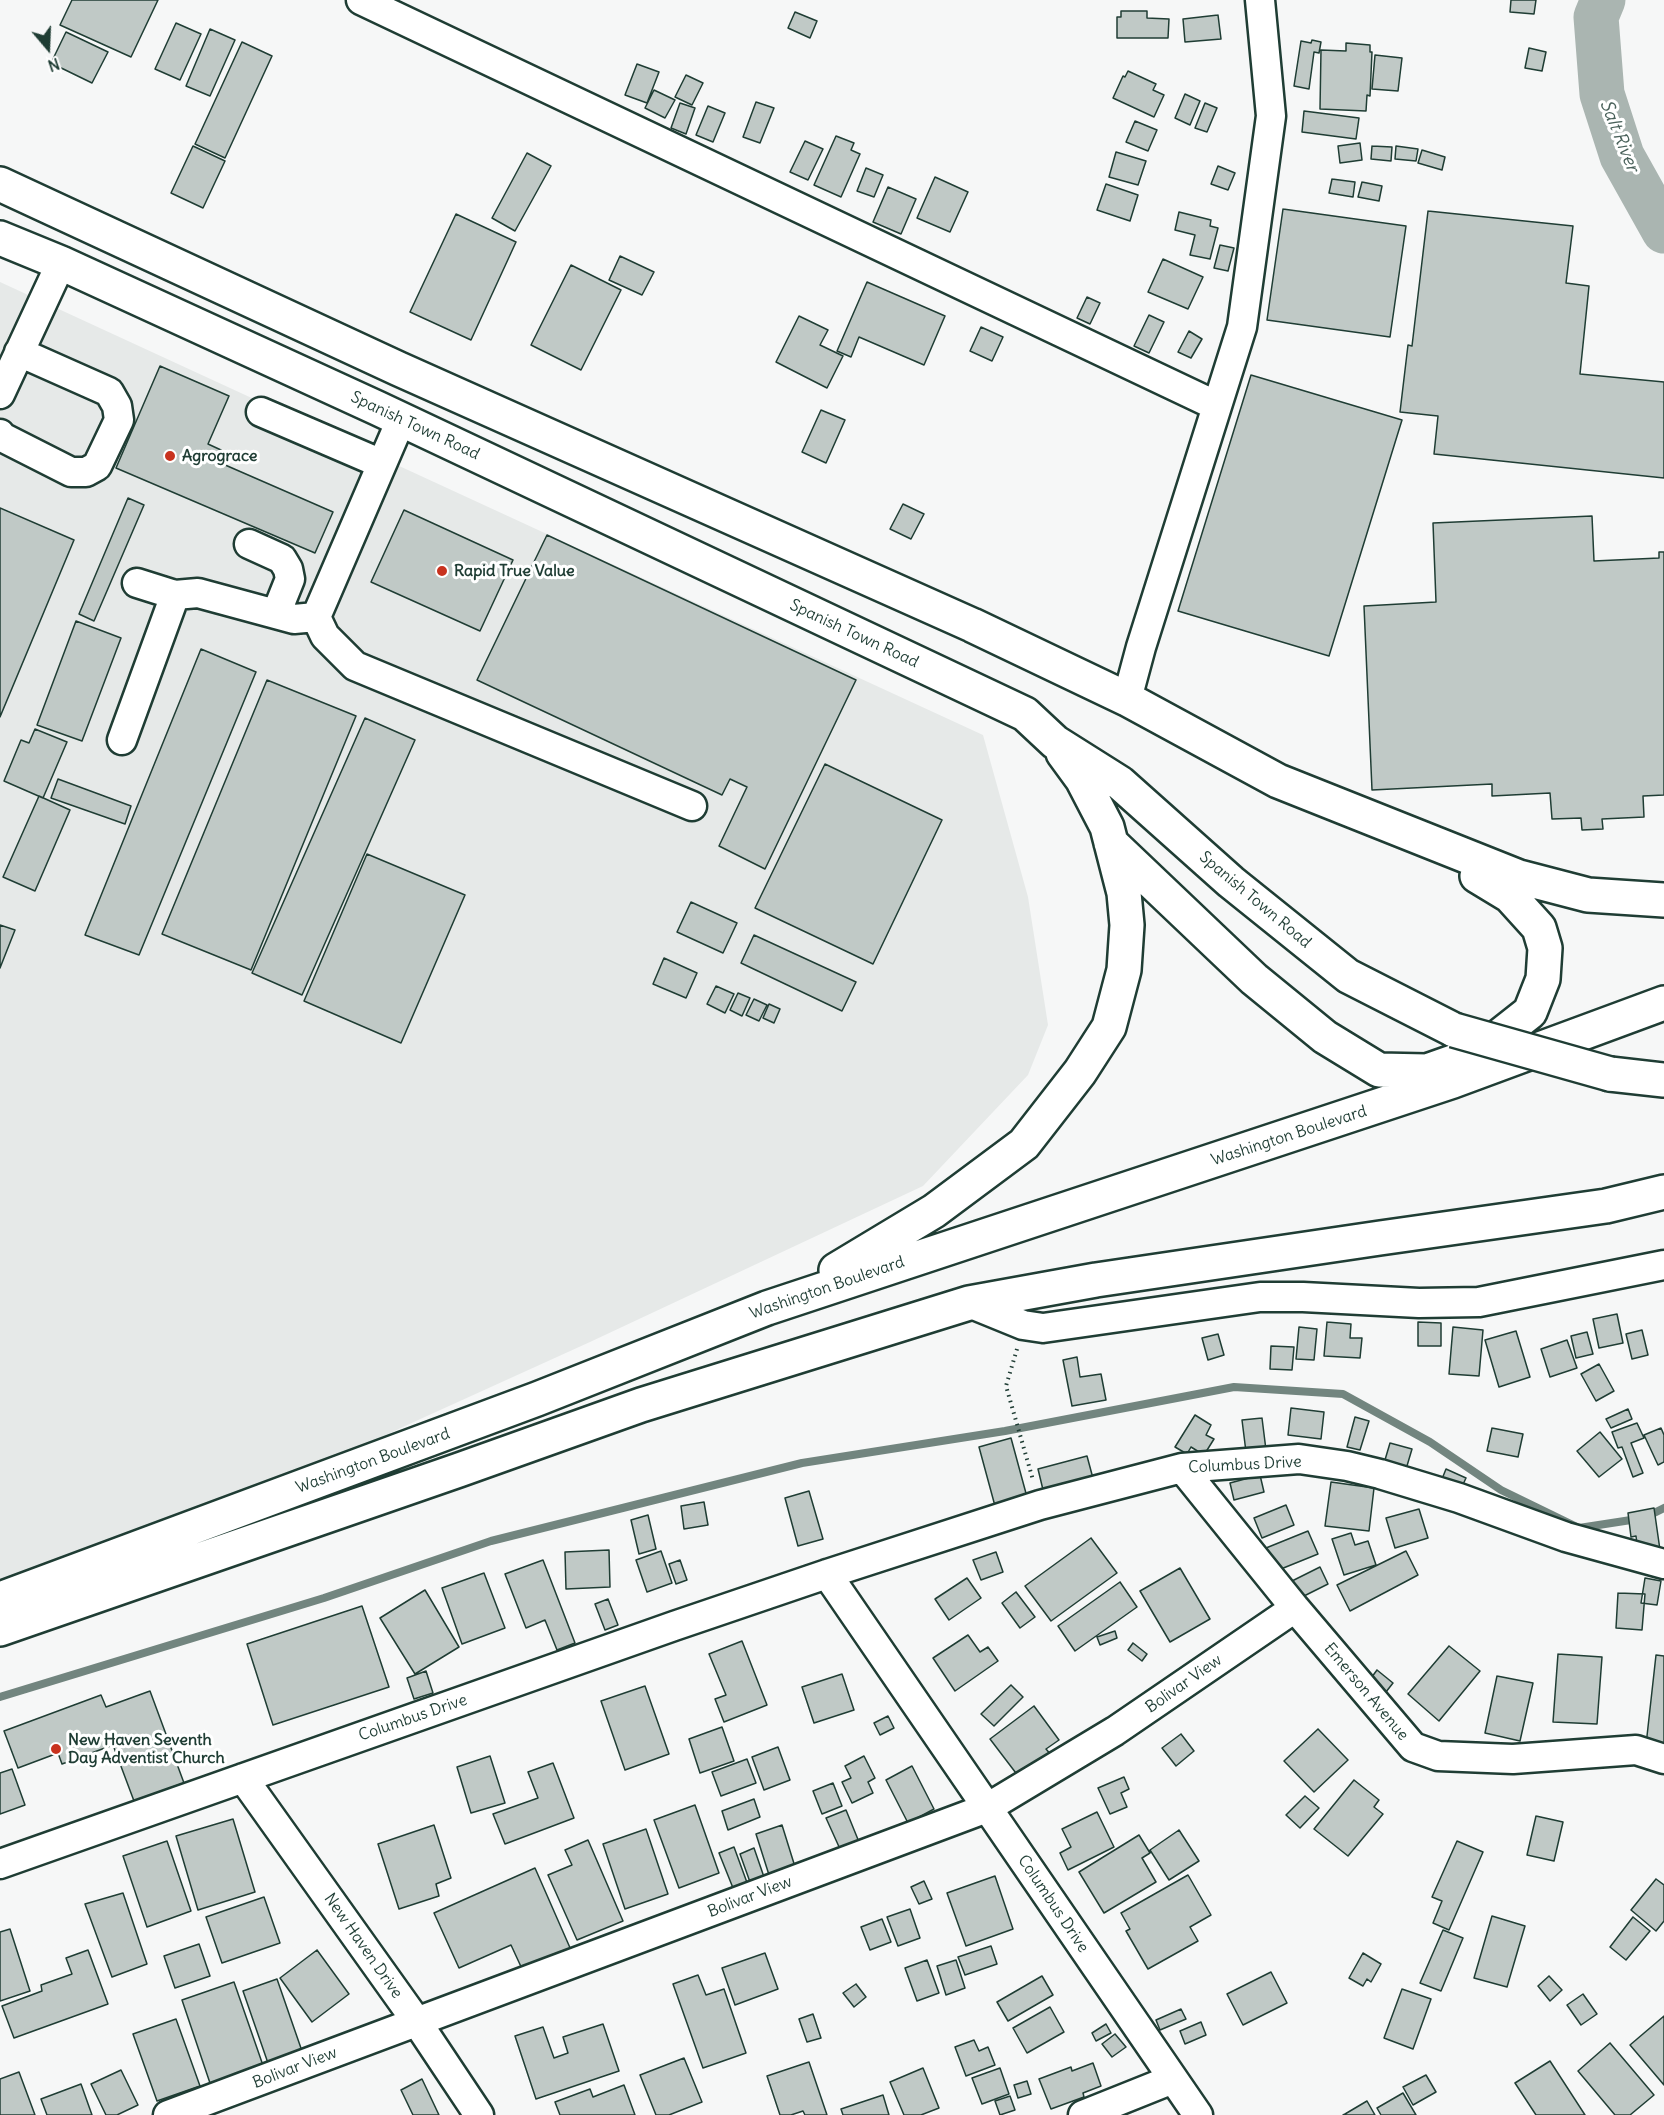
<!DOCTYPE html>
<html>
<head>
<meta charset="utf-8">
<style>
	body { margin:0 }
	#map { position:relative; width:1664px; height:2115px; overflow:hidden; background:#f6f7f7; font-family:Delius,sans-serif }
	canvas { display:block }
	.north { position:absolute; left:18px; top:18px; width:60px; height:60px; -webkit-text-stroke:4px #fff; paint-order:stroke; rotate:161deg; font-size:16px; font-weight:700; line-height:24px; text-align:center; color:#1f3d34 }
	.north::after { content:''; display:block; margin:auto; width:21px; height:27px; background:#1f3d34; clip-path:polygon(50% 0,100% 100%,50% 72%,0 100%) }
</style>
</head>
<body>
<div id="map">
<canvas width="1664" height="2115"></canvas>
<div class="north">N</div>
</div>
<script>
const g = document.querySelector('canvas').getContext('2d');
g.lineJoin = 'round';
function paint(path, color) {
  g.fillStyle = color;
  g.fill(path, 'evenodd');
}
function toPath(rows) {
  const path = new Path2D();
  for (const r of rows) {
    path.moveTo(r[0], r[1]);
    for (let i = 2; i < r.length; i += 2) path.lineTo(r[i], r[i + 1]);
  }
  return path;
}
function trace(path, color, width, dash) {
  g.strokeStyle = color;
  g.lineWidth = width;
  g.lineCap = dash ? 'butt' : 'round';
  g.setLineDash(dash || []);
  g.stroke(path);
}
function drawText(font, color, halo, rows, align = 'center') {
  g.font = font + ' Delius,sans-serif';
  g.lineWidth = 6;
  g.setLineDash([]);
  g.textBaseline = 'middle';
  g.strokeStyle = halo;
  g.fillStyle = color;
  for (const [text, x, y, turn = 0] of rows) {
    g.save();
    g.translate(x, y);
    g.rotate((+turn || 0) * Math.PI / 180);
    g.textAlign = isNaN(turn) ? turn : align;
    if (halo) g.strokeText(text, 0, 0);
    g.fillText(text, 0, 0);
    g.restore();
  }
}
paint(toPath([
	[0,282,983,735,1028,897,1048,1025,1028,1075,923,1186,590,1342,405,1426,208,1520,0,1591]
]), '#e6e9e8');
trace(toPath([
	[0,1697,324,1598,491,1541,802,1463,1005,1431,1234,1387,1343,1394,1430,1442,1501,1490,1579,1528,1644,1518,1664,1508]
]), '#72857f', 8);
trace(toPath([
	[1603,0,1596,17,1602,94,1622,156,1664,231]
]), '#aab5b1', 45);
const building = toPath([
	[72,0,158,0,131,57,60,25,72,0],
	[1511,0,1536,0,1534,14,1510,12,1511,0],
	[1121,11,1147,11,1147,18,1169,19,1168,38,1117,38,1117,17,1121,17,1121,11],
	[795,12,817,21,810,38,788,28,795,12],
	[1218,15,1221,39,1185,42,1183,19,1218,15],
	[176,23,201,34,180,80,155,69,176,23],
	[210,29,235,40,210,96,186,86,210,29],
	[66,32,108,52,92,83,51,63,66,32],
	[1312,40,1321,42,1319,53,1314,52,1309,89,1294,86,1301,41,1311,43,1312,40],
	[242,42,272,56,225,158,195,144,242,42],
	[1346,43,1370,45,1370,52,1372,52,1370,96,1367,95,1366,111,1320,109,1321,50,1346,51,1346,43],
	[1529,48,1546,52,1542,71,1525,68,1529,48],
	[1375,55,1402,58,1398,91,1372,89,1375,55],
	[637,64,659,72,647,103,625,95,637,64],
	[1128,71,1156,84,1153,90,1164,95,1154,117,1113,98,1123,76,1125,77,1128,71],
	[686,75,703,83,692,105,675,97,686,75],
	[654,90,675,100,665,118,645,108,654,90],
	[1185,94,1200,101,1190,125,1175,118,1185,94],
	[756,102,774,108,760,143,743,137,756,102],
	[680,103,695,108,686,134,671,128,680,103],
	[1205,103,1217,108,1207,132,1195,128,1205,103],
	[708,106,725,113,713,142,696,135,708,106],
	[1304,111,1359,118,1356,139,1302,132,1304,111],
	[1135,121,1157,130,1148,151,1126,142,1135,121],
	[836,136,854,143,851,150,860,154,841,197,814,185,836,136],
	[805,141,823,149,808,180,790,172,805,141],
	[1360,143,1362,160,1340,163,1338,146,1360,143],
	[193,146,225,161,203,208,171,193,193,146],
	[1372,146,1392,147,1391,161,1371,159,1372,146],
	[1396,146,1418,149,1416,161,1395,159,1396,146],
	[1422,150,1445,157,1442,170,1418,163,1422,150],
	[1116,152,1146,161,1138,185,1109,177,1116,152],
	[527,153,551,166,515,231,492,218,527,153],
	[1218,166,1235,173,1228,190,1211,184,1218,166],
	[866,168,883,175,874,197,857,191,866,168],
	[935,177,968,192,950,232,917,218,935,177],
	[1332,179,1355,182,1353,197,1329,193,1332,179],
	[1362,182,1382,186,1379,201,1358,197,1362,182],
	[1106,184,1138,195,1130,221,1097,210,1106,184],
	[888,187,916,199,901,234,873,222,888,187],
	[1283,209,1406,226,1390,337,1267,320,1283,209],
	[1428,211,1573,226,1566,283,1589,286,1580,374,1664,382,1664,478,1434,454,1438,416,1400,412,1408,345,1412,346,1428,211],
	[1179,212,1211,220,1210,226,1218,228,1210,259,1190,255,1195,235,1175,230,1179,212],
	[456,214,516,242,471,340,410,312,456,214],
	[1220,245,1234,248,1228,271,1214,268,1220,245],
	[620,256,654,272,642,295,609,280,620,256],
	[1163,259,1203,277,1188,309,1148,292,1163,259],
	[571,265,621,290,581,370,531,345,571,265],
	[867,282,945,316,924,365,859,337,851,357,837,351,867,282],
	[1087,297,1100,303,1090,324,1077,318,1087,297],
	[1149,315,1164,322,1149,353,1134,346,1149,315],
	[799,316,828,330,820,345,843,356,827,388,776,362,799,316],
	[981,327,1003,337,992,361,970,351,981,327],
	[1189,331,1202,339,1191,358,1178,352,1189,331],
	[160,366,229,396,208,444,221,450,216,461,333,512,315,553,116,468,160,366],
	[1251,375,1402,420,1329,656,1178,611,1251,375],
	[821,410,845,420,826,463,802,452,821,410],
	[128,498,144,505,94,621,79,614,128,498],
	[903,504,924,514,911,539,890,529,903,504],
	[0,508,74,540,0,717,0,508],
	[404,510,513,560,480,631,371,582,404,510],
	[1592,516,1594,561,1659,558,1659,552,1664,552,1664,795,1643,796,1644,817,1602,819,1603,829,1582,830,1581,818,1552,819,1550,793,1492,796,1492,784,1372,790,1364,606,1436,602,1433,523,1592,516],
	[547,535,856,680,765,869,719,846,747,787,730,779,722,795,477,680,547,535],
	[76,621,121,638,82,741,37,725,76,621],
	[201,649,256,672,139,955,85,935,201,649],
	[267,680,356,716,251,970,162,934,267,680],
	[365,718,415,740,302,995,252,973,365,718],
	[35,729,67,742,43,798,4,781,21,740,29,743,35,729],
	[825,764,942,820,873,964,755,908,825,764],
	[58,779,131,806,125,824,51,798,58,779],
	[39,796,70,810,35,891,3,877,39,796],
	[367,854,465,895,401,1043,304,1001,367,854],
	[691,902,737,923,723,953,677,932,691,902],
	[0,925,15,930,0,968,0,925],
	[754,935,856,982,842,1011,741,963,754,935],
	[664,958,697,973,686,998,653,984,664,958],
	[716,986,734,994,725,1013,707,1004,716,986],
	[738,993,750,998,742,1016,730,1010,738,993],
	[754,999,767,1005,759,1021,746,1015,754,999],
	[769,1004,780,1009,774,1023,763,1018,769,1004],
	[1617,1314,1623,1343,1599,1348,1593,1319,1617,1314],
	[1327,1322,1351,1324,1350,1338,1362,1338,1360,1358,1324,1356,1327,1322],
	[1418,1322,1441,1323,1441,1346,1418,1346,1418,1322],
	[1299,1327,1317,1329,1314,1360,1296,1359,1299,1327],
	[1453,1327,1483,1330,1479,1376,1449,1374,1453,1327],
	[1642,1330,1648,1355,1632,1359,1626,1334,1642,1330],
	[1516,1331,1530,1377,1499,1387,1485,1340,1516,1331],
	[1587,1332,1593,1354,1576,1358,1571,1336,1587,1332],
	[1218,1334,1224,1355,1208,1360,1202,1338,1218,1334],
	[1567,1340,1577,1368,1550,1377,1541,1349,1567,1340],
	[1271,1346,1294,1347,1292,1370,1270,1369,1271,1346],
	[1077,1357,1080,1377,1101,1374,1106,1400,1072,1406,1063,1360,1077,1357],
	[1599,1364,1614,1391,1596,1401,1581,1374,1599,1364],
	[1291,1408,1324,1412,1321,1439,1288,1435,1291,1408],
	[1628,1409,1632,1419,1611,1428,1606,1419,1628,1409],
	[1195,1415,1211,1425,1206,1435,1214,1439,1204,1455,1191,1447,1187,1454,1175,1447,1195,1415],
	[1355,1417,1369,1421,1360,1450,1347,1447,1355,1417],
	[1262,1418,1267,1458,1247,1460,1242,1420,1262,1418],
	[1637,1423,1644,1438,1631,1443,1643,1473,1633,1477,1622,1447,1618,1448,1612,1432,1637,1423],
	[1492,1428,1523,1434,1518,1457,1487,1451,1492,1428],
	[1661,1428,1664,1435,1664,1462,1658,1465,1644,1435,1661,1428],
	[1600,1432,1622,1459,1599,1477,1577,1451,1600,1432],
	[1011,1438,1027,1497,995,1506,979,1447,1011,1438],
	[1390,1443,1412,1449,1404,1476,1382,1470,1390,1443],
	[1087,1456,1094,1482,1044,1494,1038,1469,1087,1456],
	[1446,1469,1466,1478,1459,1493,1440,1484,1446,1469],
	[1260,1475,1264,1492,1234,1500,1230,1483,1260,1475],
	[1331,1482,1374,1488,1369,1531,1325,1526,1331,1482],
	[809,1491,823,1539,798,1546,785,1498,809,1491],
	[704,1502,708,1525,684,1529,681,1506,704,1502],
	[1286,1505,1294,1525,1262,1538,1254,1518,1286,1505],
	[1654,1508,1660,1550,1638,1553,1636,1536,1631,1537,1628,1513,1654,1508],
	[1419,1509,1428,1538,1395,1548,1386,1518,1419,1509],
	[648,1515,656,1549,639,1554,631,1520,648,1515],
	[1308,1531,1318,1554,1276,1571,1266,1548,1308,1531],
	[1351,1533,1355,1545,1368,1541,1376,1565,1344,1575,1332,1539,1351,1533],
	[1091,1538,1117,1573,1051,1621,1025,1586,1091,1538],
	[609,1550,610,1587,566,1589,565,1552,609,1550],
	[661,1551,672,1583,647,1592,636,1560,661,1551],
	[1406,1551,1418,1575,1350,1611,1337,1585,1406,1551],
	[996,1552,1003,1572,981,1580,973,1560,996,1552],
	[543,1560,575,1643,557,1650,545,1620,526,1628,505,1574,543,1560],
	[680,1560,687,1580,676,1584,669,1564,680,1560],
	[1320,1567,1328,1584,1298,1599,1290,1582,1320,1567],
	[1180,1568,1210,1619,1170,1642,1140,1591,1180,1568],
	[484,1573,505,1628,462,1644,442,1588,484,1573],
	[967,1578,981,1598,949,1620,935,1599,967,1578],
	[1645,1578,1661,1581,1657,1605,1641,1603,1645,1578],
	[1120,1582,1137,1607,1075,1651,1058,1626,1120,1582],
	[425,1590,459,1647,415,1674,380,1618,425,1590],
	[1016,1592,1035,1617,1020,1628,1002,1603,1016,1592],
	[1618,1593,1645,1594,1642,1630,1616,1628,1618,1593],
	[608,1599,618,1625,605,1630,595,1604,608,1599],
	[362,1606,389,1687,273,1725,247,1644,362,1606],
	[1115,1631,1117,1638,1100,1645,1097,1637,1115,1631],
	[968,1635,980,1652,988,1647,998,1661,955,1691,933,1658,968,1635],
	[742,1641,767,1705,724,1722,715,1699,726,1695,709,1654,742,1641],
	[1133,1643,1147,1654,1142,1661,1128,1650,1133,1643],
	[1449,1646,1480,1671,1439,1721,1408,1694,1449,1646],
	[1558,1654,1602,1657,1597,1724,1553,1722,1558,1654],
	[1656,1655,1664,1656,1664,1747,1646,1745,1656,1655],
	[1377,1670,1393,1683,1382,1697,1366,1685,1377,1670],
	[426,1671,433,1693,414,1699,407,1678,426,1671],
	[842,1674,854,1710,814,1723,802,1687,842,1674],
	[1497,1676,1533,1683,1520,1741,1485,1733,1497,1676],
	[1011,1685,1023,1697,994,1726,981,1714,1011,1685],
	[645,1686,669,1754,625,1770,601,1701,645,1686],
	[150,1691,184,1783,134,1801,113,1745,62,1764,58,1753,18,1768,4,1731,101,1695,106,1707,150,1691],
	[1034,1706,1059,1740,1046,1749,1053,1757,1022,1781,990,1739,1034,1706],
	[888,1716,894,1728,880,1735,874,1723,888,1716],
	[722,1727,734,1761,700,1773,689,1739,722,1727],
	[1318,1729,1348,1760,1314,1792,1284,1761,1318,1729],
	[1181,1734,1194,1751,1176,1766,1162,1748,1181,1734],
	[778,1747,790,1780,764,1790,752,1757,778,1747],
	[490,1756,505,1803,471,1813,457,1767,490,1756],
	[864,1756,875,1778,868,1782,873,1793,852,1803,842,1782,851,1778,845,1766,864,1756],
	[747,1759,756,1783,721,1796,712,1772,747,1759],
	[553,1763,574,1818,505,1844,493,1814,538,1798,528,1772,553,1763],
	[912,1766,934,1809,908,1823,886,1780,912,1766],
	[12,1769,25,1805,0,1814,0,1773,12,1769],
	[1124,1777,1129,1789,1121,1793,1127,1807,1110,1814,1098,1788,1124,1777],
	[1354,1780,1379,1800,1374,1807,1383,1814,1348,1856,1314,1829,1354,1780],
	[833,1783,842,1806,822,1814,813,1791,833,1783],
	[1305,1796,1319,1808,1300,1828,1286,1815,1305,1796],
	[754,1799,760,1817,728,1830,722,1811,754,1799],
	[695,1805,719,1873,679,1888,654,1820,695,1805],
	[846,1810,859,1842,840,1849,826,1818,846,1810],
	[1097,1812,1114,1847,1068,1870,1060,1853,1071,1847,1062,1829,1097,1812],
	[1536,1816,1563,1822,1554,1861,1527,1855,1536,1816],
	[233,1819,255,1892,198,1910,176,1836,233,1819],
	[434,1825,451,1878,436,1884,439,1896,399,1909,378,1844,434,1825],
	[782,1825,796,1870,770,1878,756,1834,782,1825],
	[646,1829,668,1894,625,1909,603,1844,646,1829],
	[1179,1830,1199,1861,1169,1880,1150,1850,1179,1830],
	[1139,1835,1150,1853,1142,1858,1156,1882,1104,1913,1079,1872,1139,1835],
	[588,1840,623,1921,577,1940,548,1875,572,1865,565,1850,588,1840],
	[167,1841,191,1911,147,1927,123,1856,167,1841],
	[1457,1841,1483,1852,1449,1930,1433,1923,1442,1901,1432,1897,1457,1841],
	[734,1847,749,1888,735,1893,719,1853,734,1847],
	[754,1848,764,1877,750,1882,740,1854,754,1848],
	[535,1868,571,1950,523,1971,511,1945,459,1968,434,1913,535,1868],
	[1188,1875,1211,1915,1190,1927,1198,1941,1148,1969,1126,1931,1130,1929,1121,1913,1188,1875],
	[995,1876,1013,1929,966,1946,947,1893,995,1876],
	[1656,1879,1664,1885,1664,1921,1656,1931,1631,1910,1656,1879],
	[924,1881,932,1899,919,1904,911,1887,924,1881],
	[123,1893,147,1964,112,1977,85,1904,123,1893],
	[264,1897,280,1943,222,1963,206,1917,264,1897],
	[910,1909,920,1938,898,1946,887,1917,910,1909],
	[1492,1916,1525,1926,1507,1987,1474,1978,1492,1916],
	[1633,1917,1650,1931,1626,1960,1610,1947,1633,1917],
	[882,1919,891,1942,870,1950,861,1927,882,1919],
	[10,1929,30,1991,0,2001,0,1932,10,1929],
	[1443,1930,1463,1938,1441,1991,1420,1983,1443,1930],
	[199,1944,210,1976,175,1988,164,1956,199,1944],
	[991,1946,997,1964,965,1975,958,1957,991,1946],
	[88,1950,108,2004,14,2038,2,2006,42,1991,41,1985,72,1974,66,1958,88,1950],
	[317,1950,349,1994,312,2022,280,1978,317,1950],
	[765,1953,778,1989,735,2005,722,1968,765,1953],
	[1363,1953,1381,1964,1371,1982,1367,1979,1363,1986,1349,1978,1363,1953],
	[927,1960,939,1993,917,2001,905,1968,927,1960],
	[956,1960,965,1988,946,1995,937,1966,956,1960],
	[1271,1972,1287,2003,1243,2025,1227,1994,1271,1972],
	[698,1975,706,1995,724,1989,746,2053,703,2068,673,1984,698,1975],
	[1042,1976,1053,1995,1008,2021,997,2002,1042,1976],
	[1549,1976,1562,1990,1550,2001,1538,1986,1549,1976],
	[277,1979,303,2054,269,2066,243,1991,277,1979],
	[234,1982,266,2074,213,2092,182,2000,234,1982],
	[856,1984,866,1997,854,2007,843,1993,856,1984],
	[1402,1989,1431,1999,1413,2049,1384,2038,1402,1989],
	[1583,1994,1597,2014,1581,2025,1567,2005,1583,1994],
	[1050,2007,1064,2032,1027,2053,1013,2028,1050,2007],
	[1181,2009,1186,2019,1160,2030,1156,2020,1181,2009],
	[813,2014,821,2038,807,2042,799,2019,813,2014],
	[1664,2016,1664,2085,1630,2045,1664,2016],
	[176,2019,200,2086,157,2101,133,2034,176,2019],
	[1201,2022,1206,2035,1185,2044,1180,2031,1201,2022],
	[603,2024,619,2071,536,2099,515,2036,543,2027,554,2058,568,2053,563,2037,603,2024],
	[1106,2024,1111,2033,1096,2041,1092,2033,1106,2024],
	[1115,2034,1126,2047,1112,2057,1102,2044,1115,2034],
	[974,2040,979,2051,988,2047,995,2065,966,2076,955,2047,974,2040],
	[1610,2043,1654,2095,1630,2115,1615,2115,1578,2071,1610,2043],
	[684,2058,702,2102,669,2115,656,2115,640,2075,684,2058],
	[1550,2061,1585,2115,1536,2115,1515,2083,1550,2061],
	[809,2062,827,2115,805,2115,803,2111,791,2115,780,2115,767,2076,809,2062],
	[1093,2063,1101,2086,1083,2093,1084,2097,1051,2109,1039,2079,1071,2067,1072,2071,1093,2063],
	[923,2068,939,2108,921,2115,904,2115,890,2082,923,2068],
	[1000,2068,1009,2094,982,2104,972,2078,1000,2068],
	[121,2070,138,2105,117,2115,106,2115,91,2084,121,2070],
	[19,2072,35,2115,0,2115,0,2079,19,2072],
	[1426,2075,1436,2092,1413,2105,1403,2087,1426,2075],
	[422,2079,439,2115,413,2115,401,2090,422,2079],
	[1027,2081,1031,2094,1018,2098,1014,2085,1027,2081],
	[81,2084,92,2115,47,2115,41,2099,81,2084],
	[624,2085,635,2115,560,2115,555,2102,590,2089,593,2097,624,2085],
	[1403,2093,1416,2115,1381,2115,1377,2108,1403,2093],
	[883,2095,889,2115,843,2115,841,2109,883,2095],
	[1010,2096,1015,2110,1000,2115,995,2101,1010,2096],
	[1367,2101,1375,2115,1343,2115,1345,2114,1367,2101]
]);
paint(building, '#c0c9c6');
trace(building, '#1f3d34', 1.5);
const minor = toPath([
	[361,0,1217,406],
	[0,394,61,263],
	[261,412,382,464],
	[401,420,316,617,325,636,355,666,692,806],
	[0,434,2,437,71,472,86,472,97,466,119,420,117,406,109,392,19,352],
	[249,544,282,559,288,569,290,579,276,614],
	[137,583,175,595,198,593,294,619,316,617],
	[1127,699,1141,647,1242,327,1271,116,1260,0],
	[122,740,175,595],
	[969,1303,1023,1325,1043,1328,1260,1297,1303,1297,1419,1303,1479,1302,1664,1265],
	[1182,1468,1295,1608,1413,1747,1438,1756,1513,1759,1636,1750,1664,1759],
	[827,1574,1198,2115],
	[243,1778,417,2022,479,2115],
	[0,1864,674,1626,827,1574,1040,1505,1182,1468,1299,1459,1347,1466,1380,1474,1459,1498,1566,1537,1664,1564],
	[168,2115,987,1808,1115,1731,1295,1608],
	[1083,2115,1173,2079]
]);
const highway = toPath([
	[0,184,399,369,972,625,1127,699,1278,781,1519,877,1588,895,1664,900],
	[0,238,61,263,377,408,1025,714,1055,742,1120,783,1231,882,1348,976,1454,1030],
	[1111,843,1254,979,1325,1037,1379,1070,1427,1071,1478,1053,1530,1012,1543,979,1545,948,1539,928,1510,896,1477,876],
	[1610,1074,1664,1080],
	[836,1270,934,1211,1024,1144,1080,1072,1109,1027,1124,970,1127,925,1124,893,1107,827,1082,779,1063,753],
	[0,1599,537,1399,767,1308,1453,1081,1664,1003],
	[0,1629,459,1470,641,1405,969,1303,1096,1280,1380,1238,1606,1206,1664,1192]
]);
trace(minor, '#1f3d34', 33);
trace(highway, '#1f3d34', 38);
trace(toPath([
	[1017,1349,1006,1386,1033,1480]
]), '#1f3d34', 4, [1.5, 4.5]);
trace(minor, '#fff', 28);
trace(highway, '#fff', 33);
const highwayBridge = toPath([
	[1454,1030,1610,1074]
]);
trace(highwayBridge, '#1f3d34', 38, []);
trace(highwayBridge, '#fff', 33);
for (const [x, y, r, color] of [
	[170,456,6,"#c8321e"],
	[442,571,6,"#c8321e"],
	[56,1749,6,"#c8321e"]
]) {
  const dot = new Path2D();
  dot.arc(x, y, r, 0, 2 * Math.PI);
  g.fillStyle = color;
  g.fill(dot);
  trace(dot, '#fff', 2);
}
drawText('16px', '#1f3d34', '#fff', [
	["Spanish Town Road",415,426,25],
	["Spanish Town Road",854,634,25],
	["Spanish Town Road",1255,900,40],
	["Washington Boulevard",1289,1136,-18],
	["Washington Boulevard",827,1288,-19],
	["Washington Boulevard",373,1461,-20],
	["Columbus Drive",1245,1465,-3],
	["Bolivar View",1184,1684,-35],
	["Emerson Avenue",1366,1692,50],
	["Columbus Drive",413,1718,-19],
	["Bolivar View",750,1897,-21],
	["Columbus Drive",1053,1904,56],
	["New Haven Drive",363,1946,55],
	["Bolivar View",295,2068,-21]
]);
drawText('bold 16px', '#1f3d34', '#fff', [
	["Agrograce",182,456],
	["Rapid True Value",454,571],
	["New Haven Seventh",68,1740],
	["Day Adventist Church",68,1758]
], 'left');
drawText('italic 18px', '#49615a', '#fff', [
	["Salt River",1619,136,68]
]);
</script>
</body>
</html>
